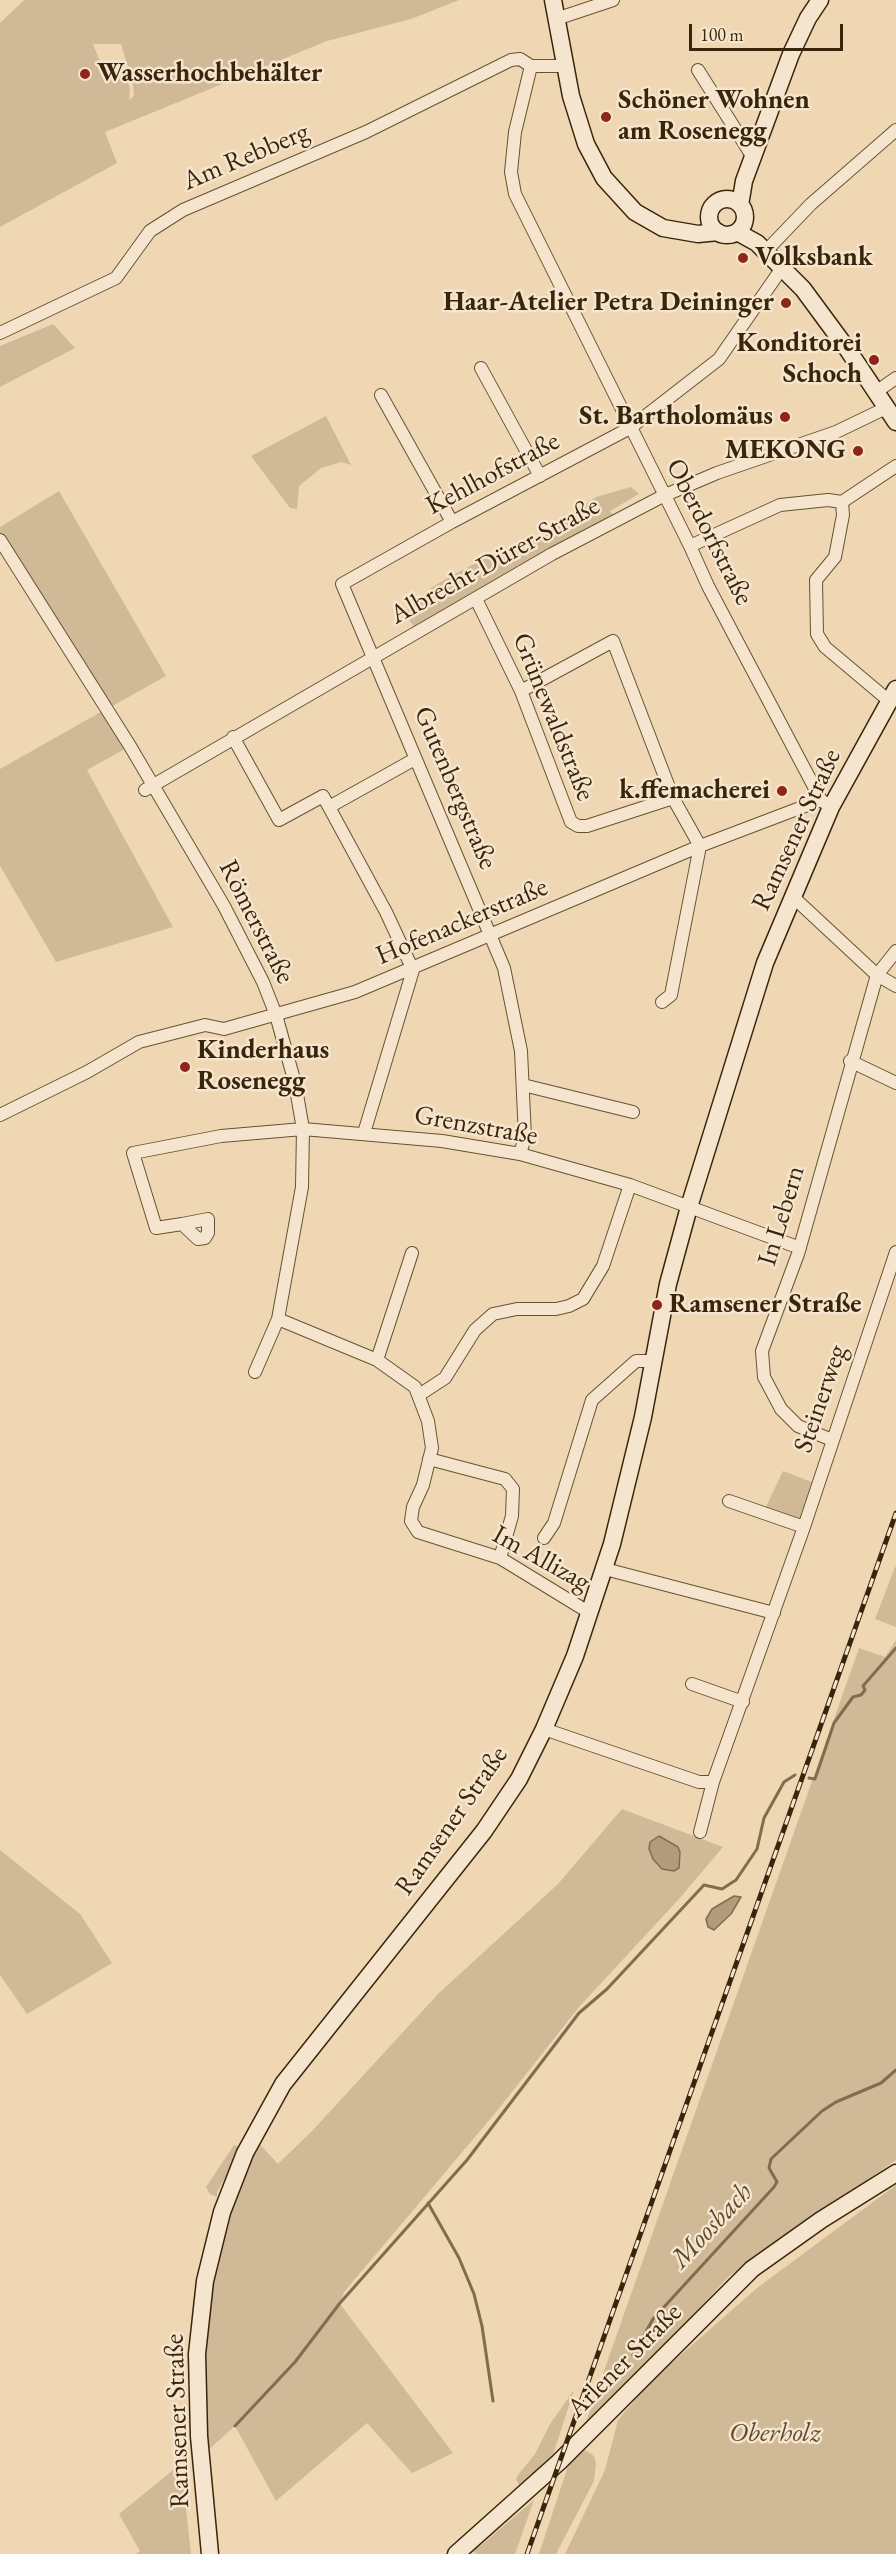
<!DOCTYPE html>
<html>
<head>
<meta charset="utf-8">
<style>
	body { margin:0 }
	#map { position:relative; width:896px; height:2554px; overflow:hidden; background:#efd7b4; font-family:"EB Garamond",serif }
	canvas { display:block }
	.scale { position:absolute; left:689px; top:24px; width:154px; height:27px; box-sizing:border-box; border:3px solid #39260a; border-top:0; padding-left:8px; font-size:18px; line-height:21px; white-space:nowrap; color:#39260a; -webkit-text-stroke:4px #f5e5ce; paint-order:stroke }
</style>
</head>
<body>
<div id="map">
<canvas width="896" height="2554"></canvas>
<div class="scale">100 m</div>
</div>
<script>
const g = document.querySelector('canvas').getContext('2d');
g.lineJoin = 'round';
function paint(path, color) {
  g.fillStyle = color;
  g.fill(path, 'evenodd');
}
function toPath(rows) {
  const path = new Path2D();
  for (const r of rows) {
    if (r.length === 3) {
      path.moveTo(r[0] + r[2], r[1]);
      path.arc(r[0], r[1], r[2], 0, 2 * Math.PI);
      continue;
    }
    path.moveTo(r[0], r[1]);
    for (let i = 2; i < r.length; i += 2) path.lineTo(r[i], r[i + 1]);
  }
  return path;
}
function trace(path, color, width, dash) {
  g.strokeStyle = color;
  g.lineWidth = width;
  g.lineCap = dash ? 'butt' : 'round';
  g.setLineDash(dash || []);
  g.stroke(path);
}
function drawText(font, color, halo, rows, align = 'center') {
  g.font = font + ' "EB Garamond",serif';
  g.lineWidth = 5;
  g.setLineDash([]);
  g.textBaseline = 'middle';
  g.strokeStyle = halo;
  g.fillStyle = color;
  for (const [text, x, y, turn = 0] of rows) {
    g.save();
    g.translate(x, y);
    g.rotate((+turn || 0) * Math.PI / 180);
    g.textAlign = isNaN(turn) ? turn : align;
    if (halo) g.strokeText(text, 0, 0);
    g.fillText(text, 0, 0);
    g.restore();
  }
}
paint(toPath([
	[24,0,459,0,411,19,327,41,105,132,117,163,0,227,0,23],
	[93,44,121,44,133,83,134,96,129,100,130,89,126,75,106,77],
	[53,324,75,348,0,387,0,346],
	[326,416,351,465,341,462,321,468,299,486,297,509,290,508,251,456],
	[631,487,639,494,610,511,613,515,414,627,404,612,431,588,449,577,497,552,542,534,596,497],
	[59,491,166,676,107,709,130,746,87,770,173,927,56,962,0,866,0,769,106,709,0,540,0,527],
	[783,1471,812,1482,800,1518,763,1513],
	[895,1567,896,1567,896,1627,875,1619],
	[896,1640,896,2160,729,2276,581,2436,859,1648,885,1657],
	[622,1809,723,1847,679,1899,579,2007,497,2111,344,2292,340,2304,453,2453,412,2473,367,2423,276,2501,235,2426,207,2451,204,2365,205,2281,253,2137,278,2164,313,2130,438,1994,558,1884],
	[0,1850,80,1914,112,1963,27,2014,0,1975],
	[234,2145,242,2148,217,2192,217,2197,210,2194,206,2187],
	[896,2185,896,2554,565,2554,605,2470,618,2420,651,2381,757,2288],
	[574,2390,550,2464,520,2487,516,2479,518,2475,535,2454,550,2424],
	[585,2450,594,2456,596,2463,594,2481,556,2554,539,2554,568,2466],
	[173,2470,182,2472,191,2554,136,2554,140,2551,119,2514],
	[534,2500,515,2554,477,2554,471,2550,479,2547]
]), '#d0b997');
const water = toPath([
	[659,1836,678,1847,680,1852,679,1868,674,1871,662,1869,653,1859,649,1849,650,1842,659,1836],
	[734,1896,741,1897,731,1914,714,1930,708,1927,706,1919,712,1909,734,1896]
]);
paint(water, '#b19b7a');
trace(water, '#816c4d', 1.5);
trace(toPath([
	[809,1778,815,1779,834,1723,853,1697,861,1695,865,1690,863,1686,896,1648],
	[428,2203,459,2258,474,2294,482,2326,493,2401],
	[633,2355,653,2319,774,2187,777,2182,769,2168,771,2159,822,2111,836,2102,881,2083,896,2070],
	[235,2426,295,2362,340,2303,467,2160,579,2013,607,1989,704,1885,722,1889,736,1880,757,1849,764,1818,784,1782,795,1775]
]), '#816c4d', 3);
const street = toPath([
	[556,19,613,0],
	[531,66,515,132,511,172,515,194,690,546,708,586,821,800,828,805],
	[531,66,564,66],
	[698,70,754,159],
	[766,251,811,204,896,130],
	[0,333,116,278,150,231,183,210,366,132,511,60,520,59,531,66],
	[481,368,540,476],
	[876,392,896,378],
	[381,395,452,522],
	[842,502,843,515,835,557,816,580,817,634,825,647,888,700],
	[0,540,130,746,224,906,263,982,276,1015,295,1083,303,1129,302,1187,278,1319,255,1372],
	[690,546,780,505,828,500,842,502,896,466],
	[476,599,521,691,571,822,578,826,587,826,673,798],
	[521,691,613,641,673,798,700,846,671,995,662,1002],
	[233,737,279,820,323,796,386,912,413,970,364,1133],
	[145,790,552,554,663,496,717,473,836,432,886,408],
	[329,807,415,759],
	[792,896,877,975,896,986],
	[850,1061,896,1083],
	[523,1085,633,1112],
	[0,1115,87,1072,139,1042,205,1025,224,1029,355,992,700,846,821,800],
	[520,1154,525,1137,521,1051,504,968,342,584,452,522,630,428,719,359,782,268],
	[182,1224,208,1219,208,1233,205,1238,198,1239,182,1224,156,1228,133,1153,221,1136,303,1129,442,1141,520,1154,630,1185,800,1248],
	[278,1319,377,1360,415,1387,428,1421,432,1448,423,1485,413,1507,411,1521,418,1532,500,1558,590,1613],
	[377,1360,412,1253],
	[419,1395,445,1378,475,1330,493,1314,517,1309,556,1309,569,1306,583,1299,603,1266,630,1185],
	[832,1440,798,1426,781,1409,764,1377,762,1351,798,1254,877,975,896,951],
	[429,1459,505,1479,513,1489,512,1516,500,1558],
	[729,1501,804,1527],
	[544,1538,554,1523,592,1400,636,1361,653,1361],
	[605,1569,774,1613],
	[692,1684,743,1702],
	[544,1729,699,1782,713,1782],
	[700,1832,713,1782,804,1527,896,1252]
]);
const secondary = toPath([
	[553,0,571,96,586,144,604,178,635,212,663,228,698,234,718,232],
	[727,217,18],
	[740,205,744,181,791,54,808,18,820,0],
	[737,232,757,243,803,289,848,350,896,422],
	[210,2554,199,2436,197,2354,205,2281,222,2212,245,2153,283,2084,484,1831,519,1779,544,1729,575,1656,612,1544,643,1417,668,1284,689,1207,765,963,831,807,896,689],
	[456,2554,559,2462,752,2269,821,2220,896,2173]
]);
trace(street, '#665234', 14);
trace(secondary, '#39260a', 19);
trace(street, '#f5e5ce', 12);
trace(secondary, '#f5e5ce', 16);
const rail = toPath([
	[527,2554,896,1513]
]);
trace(rail, '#39260a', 5);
trace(rail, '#f5e5ce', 3, [9]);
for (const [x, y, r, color] of [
	[85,74,6,"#8f2418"],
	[606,117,6,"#8f2418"],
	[743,258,6,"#8f2418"],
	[786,303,6,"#8f2418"],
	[874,360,6,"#8f2418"],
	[785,417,6,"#8f2418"],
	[858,451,6,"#8f2418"],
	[782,791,6,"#8f2418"],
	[185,1067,6,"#8f2418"],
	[657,1305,6,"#8f2418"]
]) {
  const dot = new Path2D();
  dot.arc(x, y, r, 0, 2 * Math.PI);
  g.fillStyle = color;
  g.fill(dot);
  trace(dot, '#f5e5ce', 2);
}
drawText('bold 27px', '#39260a', '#f5e5ce', [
	["Wasserhochbehälter",97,74],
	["Schöner Wohnen",618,101],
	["am Rosenegg",618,132],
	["Volksbank",755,258],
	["Haar-Atelier Petra Deininger",774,303,"right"],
	["Konditorei",862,344,"right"],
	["Schoch",862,375,"right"],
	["St. Bartholomäus",773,417,"right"],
	["MEKONG",846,451,"right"],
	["k.ffemacherei",770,791,"right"],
	["Kinderhaus",197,1051],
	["Rosenegg",197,1082],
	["Ramsener Straße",669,1305]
], 'left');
drawText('27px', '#39260a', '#f5e5ce', [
	["Am Rebberg",246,157,-23],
	["Kehlhofstraße",493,474,-28],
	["Oberdorfstraße",709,532,63],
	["Albrecht-Dürer-Straße",495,561,-29],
	["Grünewaldstraße",553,717,68],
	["Gutenbergstraße",455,788,67],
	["Ramsener Straße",797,830,-65],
	["Römerstraße",256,922,63],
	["Hofenackerstraße",462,922,-23],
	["Grenzstraße",476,1126,10],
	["In Lebern",782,1216,-73],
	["Steinerweg",821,1399,-71],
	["Im Allizag",541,1559,29],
	["Ramsener Straße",452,1821,-55],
	["Arlener Straße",625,2361,-45],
	["Ramsener Straße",178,2421,-92]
]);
drawText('italic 27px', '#5f4b2d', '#f5e5ce', [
	["Oberholz",775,2434]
]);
drawText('italic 28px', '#5d492c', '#f5e5ce', [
	["Moosbach",712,2226,-47]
]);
</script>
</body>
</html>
